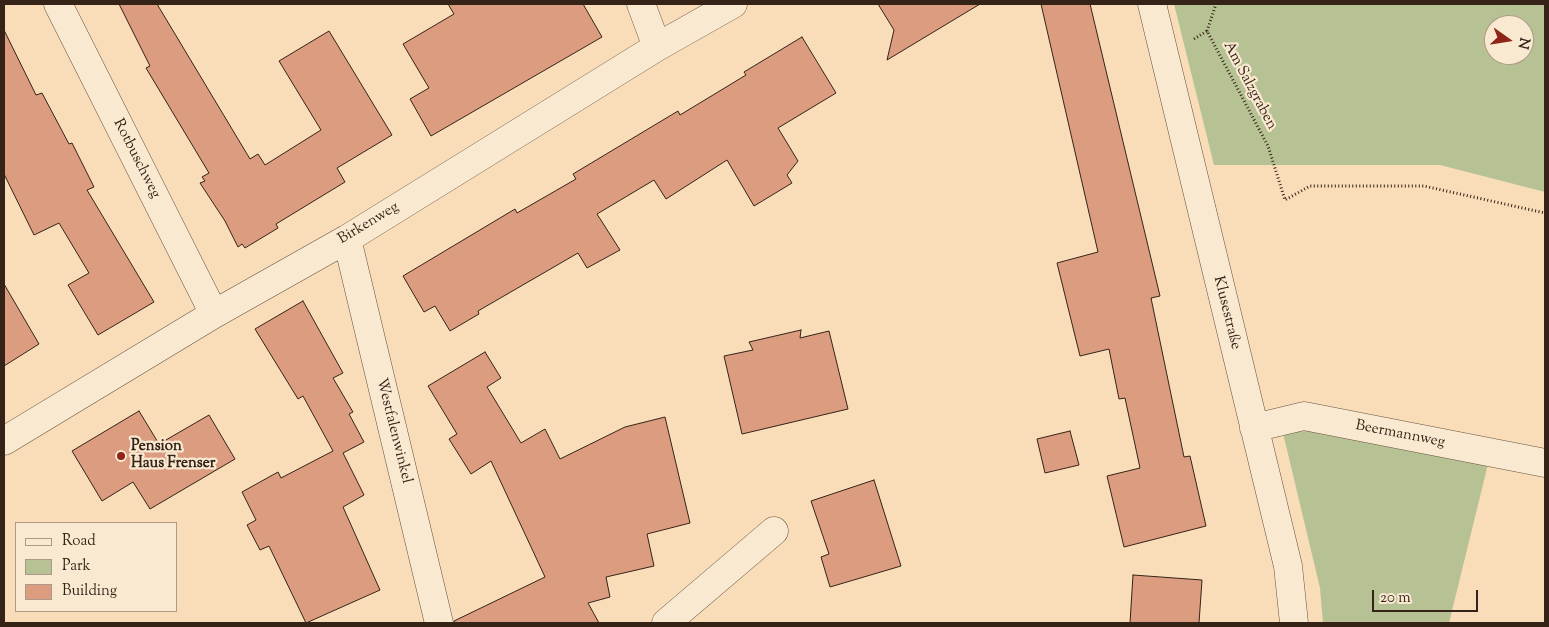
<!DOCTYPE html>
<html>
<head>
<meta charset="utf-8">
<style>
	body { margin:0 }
	#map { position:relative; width:1549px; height:627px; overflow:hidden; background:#f8ddb8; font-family:"Sorts Mill Goudy",serif }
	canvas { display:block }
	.frame { position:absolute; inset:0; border:5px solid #352318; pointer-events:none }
	.legend { position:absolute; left:15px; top:522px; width:162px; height:90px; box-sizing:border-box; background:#fae9d1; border:1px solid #ab9a87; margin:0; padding:6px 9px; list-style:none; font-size:15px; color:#352318 }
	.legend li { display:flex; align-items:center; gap:10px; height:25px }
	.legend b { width:25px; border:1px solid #ab9a87 }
	.north { position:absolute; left:1484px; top:15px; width:50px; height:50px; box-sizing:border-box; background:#fae9d1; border:1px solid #ab9a87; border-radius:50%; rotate:103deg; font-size:14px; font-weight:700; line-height:20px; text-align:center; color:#352318 }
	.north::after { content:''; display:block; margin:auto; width:18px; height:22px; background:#8f2418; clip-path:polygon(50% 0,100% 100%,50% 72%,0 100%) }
	.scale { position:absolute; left:1372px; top:590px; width:106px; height:22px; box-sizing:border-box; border:2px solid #352318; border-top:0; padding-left:6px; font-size:15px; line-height:18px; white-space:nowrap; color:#352318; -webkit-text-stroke:4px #fae9d1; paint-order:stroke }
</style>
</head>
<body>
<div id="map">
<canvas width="1549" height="627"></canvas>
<div class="frame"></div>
<ul class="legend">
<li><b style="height:6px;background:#fae9d1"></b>Road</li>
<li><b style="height:14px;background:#b7c294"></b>Park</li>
<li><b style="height:14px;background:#db9c7f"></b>Building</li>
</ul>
<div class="north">N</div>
<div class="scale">20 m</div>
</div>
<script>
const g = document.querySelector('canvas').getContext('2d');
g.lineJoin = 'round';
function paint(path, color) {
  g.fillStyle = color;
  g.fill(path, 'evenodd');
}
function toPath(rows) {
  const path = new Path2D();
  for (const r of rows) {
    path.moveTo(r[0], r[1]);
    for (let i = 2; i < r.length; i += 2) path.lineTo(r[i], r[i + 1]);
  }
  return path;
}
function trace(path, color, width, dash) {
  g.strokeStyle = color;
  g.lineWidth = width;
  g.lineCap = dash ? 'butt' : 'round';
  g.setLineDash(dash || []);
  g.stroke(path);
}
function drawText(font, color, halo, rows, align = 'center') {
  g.font = font + ' "Sorts Mill Goudy",serif';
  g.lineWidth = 4.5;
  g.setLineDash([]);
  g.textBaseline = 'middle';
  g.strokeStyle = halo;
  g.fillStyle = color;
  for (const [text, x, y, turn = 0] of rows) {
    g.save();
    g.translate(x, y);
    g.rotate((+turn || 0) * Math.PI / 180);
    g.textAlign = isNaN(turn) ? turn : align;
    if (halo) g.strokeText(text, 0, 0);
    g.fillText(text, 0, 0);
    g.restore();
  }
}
paint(toPath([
	[1174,4,1545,4,1545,192,1440,165,1214,165],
	[1494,25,1524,25,1524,55,1494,55],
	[1317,430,1488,464,1449,623,1323,623,1320,588,1283,433]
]), '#b7c294');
const building = toPath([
	[119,4,157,4,250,159,258,154,265,165,321,130,279,61,329,31,392,135,337,168,345,182,276,224,278,228,245,248,242,244,238,247,225,221,200,183,205,181,202,177,209,173,146,68,150,66,119,4],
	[448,4,583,4,602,37,431,136,410,99,429,88,403,44,454,14,448,4],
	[878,4,980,4,887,60,894,30,878,4],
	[1041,4,1090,4,1160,296,1151,298,1184,457,1190,456,1206,526,1124,547,1107,476,1140,468,1125,398,1119,399,1109,349,1080,356,1057,263,1098,252,1041,4],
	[4,30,36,95,42,93,69,144,72,143,94,187,87,190,154,302,98,335,68,285,89,273,59,223,34,235,4,174,4,30],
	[802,37,836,93,778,128,798,161,787,175,792,183,754,206,727,160,666,199,654,180,597,214,620,250,587,268,578,253,478,311,479,314,450,331,435,306,424,312,403,276,515,209,517,213,576,179,573,174,678,111,680,115,746,75,744,72,802,37],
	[4,284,39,344,4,366,4,284],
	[303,301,343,373,333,378,353,412,349,414,364,442,343,453,364,495,343,507,380,590,306,623,269,546,260,550,247,525,256,520,242,492,278,472,281,478,333,451,303,396,298,399,255,329,303,301],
	[801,330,800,338,829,331,848,409,742,434,724,356,753,350,749,342,801,330],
	[485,352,501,378,487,387,521,443,545,429,560,459,625,427,665,417,690,523,647,534,654,566,606,577,610,597,588,603,599,623,454,623,454,621,545,577,491,461,471,474,449,439,457,434,428,386,485,352],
	[139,411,159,444,209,415,235,459,150,509,133,482,102,501,72,451,139,411],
	[1070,431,1079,465,1045,473,1037,439,1070,431],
	[874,480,901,566,830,587,821,557,829,554,811,501,874,480],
	[1133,575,1202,580,1199,623,1130,623,1133,575]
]);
paint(building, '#db9c7f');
trace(building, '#352318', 1);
const minor = toPath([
	[58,4,214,314],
	[641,4,657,47],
	[1152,4,1288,566,1294,623],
	[347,239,439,623],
	[1254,428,1304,416,1545,463],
	[4,441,214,314,347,239,657,47,733,4],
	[666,623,774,531]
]);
trace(minor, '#665240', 29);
trace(toPath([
	[1207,31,1216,4],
	[1194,39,1207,31,1268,146,1285,200,1310,186,1424,186,1545,213]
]), '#352318', 3, [1, 2.5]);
trace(minor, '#fae9d1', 28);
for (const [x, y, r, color] of [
	[121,456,5,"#8f2418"]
]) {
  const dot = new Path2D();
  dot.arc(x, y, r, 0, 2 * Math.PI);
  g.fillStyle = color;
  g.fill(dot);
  trace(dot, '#fae9d1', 2);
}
drawText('15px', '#352318', '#fae9d1', [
	["Am Salzgraben",1249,86,62],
	["Rotbuschweg",136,159,63],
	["Birkenweg",369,224,-31],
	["Klusestraße",1226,313,76],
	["Westfalenwinkel",393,431,76],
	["Beermannweg",1400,435,11]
]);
drawText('bold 15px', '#352318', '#fae9d1', [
	["Pension",131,447],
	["Haus Frenser",131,464]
], 'left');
</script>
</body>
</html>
